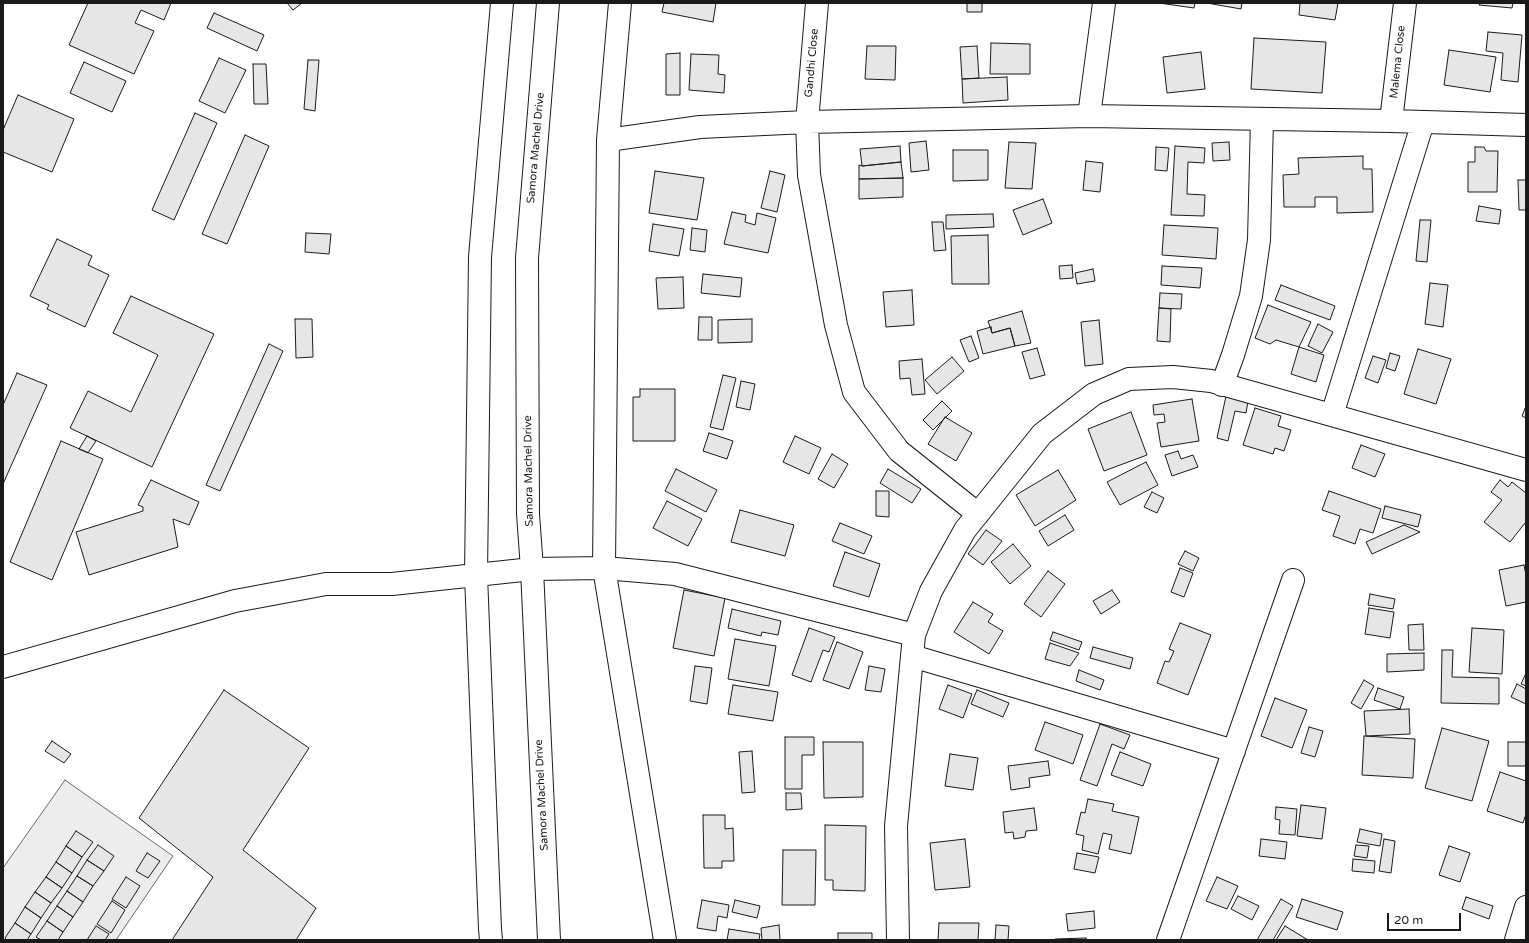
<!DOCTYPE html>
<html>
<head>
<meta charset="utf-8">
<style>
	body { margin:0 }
	#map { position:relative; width:1529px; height:943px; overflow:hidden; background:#fff; font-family:"Varela Round",sans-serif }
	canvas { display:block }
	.frame { position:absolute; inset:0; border:4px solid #1a1a1a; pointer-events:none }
	.scale { position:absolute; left:1387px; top:913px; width:74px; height:18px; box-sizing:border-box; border:2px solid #1a1a1a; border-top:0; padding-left:5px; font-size:12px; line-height:14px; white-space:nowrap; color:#1a1a1a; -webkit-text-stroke:3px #fff; paint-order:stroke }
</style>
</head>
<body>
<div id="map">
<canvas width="1529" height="943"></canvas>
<div class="frame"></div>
<div class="scale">20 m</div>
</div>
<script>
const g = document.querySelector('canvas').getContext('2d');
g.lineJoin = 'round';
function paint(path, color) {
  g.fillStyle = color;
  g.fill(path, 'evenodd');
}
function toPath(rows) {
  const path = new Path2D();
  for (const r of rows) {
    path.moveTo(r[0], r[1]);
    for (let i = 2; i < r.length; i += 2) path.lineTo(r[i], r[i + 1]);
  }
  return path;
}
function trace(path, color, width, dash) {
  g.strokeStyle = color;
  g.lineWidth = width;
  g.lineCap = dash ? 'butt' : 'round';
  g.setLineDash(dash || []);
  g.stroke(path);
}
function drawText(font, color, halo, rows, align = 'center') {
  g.font = font + ' "Varela Round",sans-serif';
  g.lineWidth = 3;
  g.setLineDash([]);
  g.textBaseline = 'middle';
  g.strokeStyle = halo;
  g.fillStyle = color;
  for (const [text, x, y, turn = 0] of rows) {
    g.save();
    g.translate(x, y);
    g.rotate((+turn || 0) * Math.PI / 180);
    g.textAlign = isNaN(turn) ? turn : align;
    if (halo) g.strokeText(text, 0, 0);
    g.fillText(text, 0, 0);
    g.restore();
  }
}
const parking = toPath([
	[65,780,173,856,116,940,3,940,3,868,65,780]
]);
paint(parking, '#ededed');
trace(parking, '#6a6a6a', 1);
const building = toPath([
	[88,3,171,3,164,20,141,10,135,23,154,31,134,74,69,45,88,3],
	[287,3,302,3,293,10,287,3],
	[664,3,716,3,713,22,662,12,664,3],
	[967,3,982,3,982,12,967,12,967,3],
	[1159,3,1195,3,1194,8,1159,3],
	[1207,3,1242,3,1241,9,1207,3],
	[1300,3,1338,3,1335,20,1299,15,1300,3],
	[1480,3,1513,3,1512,8,1479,5,1480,3],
	[214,13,264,35,257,51,207,28,214,13],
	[1488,32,1522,35,1518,82,1501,80,1503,53,1486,51,1488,32],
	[1254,38,1326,42,1322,93,1251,89,1254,38],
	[991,43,1030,44,1030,74,990,74,991,43],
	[867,46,896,46,895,80,865,79,867,46],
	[977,46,979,78,962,79,960,47,977,46],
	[1449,50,1496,57,1490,92,1444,85,1449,50],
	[1201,52,1205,89,1167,93,1163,57,1201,52],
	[680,53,680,95,666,95,666,54,680,53],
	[691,54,719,55,718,74,725,75,724,93,689,90,691,54],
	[219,58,246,70,225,113,199,101,219,58],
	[308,60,319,60,315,111,304,109,308,60],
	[84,62,126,81,112,112,70,93,84,62],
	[253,64,266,64,268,104,254,104,253,64],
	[1007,77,1008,100,963,103,962,79,1007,77],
	[18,95,74,119,52,172,3,152,3,130,18,95],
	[195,113,217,123,174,220,152,210,195,113],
	[245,135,269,146,227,244,202,234,245,135],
	[926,141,929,170,911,172,909,143,926,141],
	[1009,142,1036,143,1032,189,1005,188,1009,142],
	[1229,142,1230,160,1213,161,1212,143,1229,142],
	[900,146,901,162,862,166,860,149,900,146],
	[1175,146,1205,148,1204,163,1188,162,1187,194,1205,195,1204,216,1171,215,1175,146],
	[1156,147,1169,148,1167,171,1155,170,1156,147],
	[1475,147,1484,147,1486,151,1498,151,1497,192,1468,192,1468,162,1475,162,1475,147],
	[953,150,988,150,988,180,953,181,953,150],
	[1363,156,1363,169,1372,169,1373,212,1337,213,1337,197,1315,197,1315,207,1284,207,1283,175,1299,174,1298,158,1363,156],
	[1086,161,1103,163,1100,192,1083,190,1086,161],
	[901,162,903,178,859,179,859,165,862,166,901,162],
	[655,171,704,178,697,220,649,213,655,171],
	[770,171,785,175,777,212,761,208,770,171],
	[903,178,903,197,859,199,859,179,903,178],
	[1518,180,1526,180,1526,210,1519,210,1518,180],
	[1043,199,1052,223,1023,235,1013,210,1043,199],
	[1479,206,1501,210,1499,224,1476,221,1479,206],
	[732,212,746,215,745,222,755,225,757,213,776,218,768,253,724,244,732,212],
	[993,214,994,227,946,229,946,215,993,214],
	[1420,220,1431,220,1427,262,1416,261,1420,220],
	[932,222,943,222,946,250,934,251,932,222],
	[653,224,684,229,679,256,649,251,653,224],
	[1164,225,1218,228,1216,259,1162,255,1164,225],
	[692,228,707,230,705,252,690,250,692,228],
	[306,233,331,234,329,254,305,252,306,233],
	[988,235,989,284,952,284,951,236,988,235],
	[57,239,92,256,88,265,109,275,85,327,47,309,49,305,30,296,57,239],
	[1072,265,1073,278,1060,279,1059,266,1072,265],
	[1162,266,1202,268,1200,288,1161,285,1162,266],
	[1093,269,1095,281,1077,284,1075,273,1093,269],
	[703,274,742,278,740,297,701,293,703,274],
	[683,277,684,308,658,309,656,278,683,277],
	[1430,283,1448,285,1443,327,1425,324,1430,283],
	[1281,285,1335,306,1330,320,1275,300,1281,285],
	[912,290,914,325,886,327,883,292,912,290],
	[1160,293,1182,294,1181,309,1159,308,1160,293],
	[131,296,214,334,152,467,70,428,88,391,131,412,158,355,113,333,131,296],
	[1268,305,1311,322,1299,347,1276,340,1270,344,1255,338,1268,305],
	[1159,308,1171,309,1170,342,1157,341,1159,308],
	[1022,311,1031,343,1015,346,1010,328,992,333,988,321,1022,311],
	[699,317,712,317,712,340,698,340,699,317],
	[295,319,312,319,313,357,296,358,295,319],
	[752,319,752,342,718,343,718,320,752,319],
	[1099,320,1103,364,1085,366,1081,322,1099,320],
	[1318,324,1333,332,1322,353,1308,346,1318,324],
	[991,327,992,333,1010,328,1015,346,983,354,977,331,991,327],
	[971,336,979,358,969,362,960,340,971,336],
	[269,344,283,351,220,491,206,485,269,344],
	[1299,347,1324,355,1316,382,1291,374,1299,347],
	[1037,348,1045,375,1030,379,1022,352,1037,348],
	[1418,349,1451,359,1436,404,1404,394,1418,349],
	[1390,353,1400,356,1395,371,1386,368,1390,353],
	[1373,356,1386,360,1378,383,1365,378,1373,356],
	[952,357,964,371,937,394,925,380,952,357],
	[922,359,925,394,912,395,910,378,900,379,899,361,922,359],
	[17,373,47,385,3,484,3,405,17,373],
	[723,375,736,378,723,430,710,427,723,375],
	[741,381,755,384,750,410,736,407,741,381],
	[640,389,675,389,675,441,633,441,633,397,640,397,640,389],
	[1226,396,1248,401,1246,413,1235,411,1228,441,1217,438,1226,396],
	[1192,399,1199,441,1161,447,1157,423,1165,422,1164,414,1154,415,1153,405,1192,399],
	[942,401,952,411,933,430,923,420,942,401],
	[1526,406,1526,418,1522,416,1526,406],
	[1255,408,1281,416,1278,426,1291,430,1284,451,1275,448,1273,454,1243,445,1255,408],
	[1131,412,1147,455,1104,471,1088,429,1131,412],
	[945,417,972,433,956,461,928,444,945,417],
	[709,433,733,441,727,459,703,451,709,433],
	[87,436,96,441,88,453,79,449,87,436],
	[795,436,821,448,809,474,783,462,795,436],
	[61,441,103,459,52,580,10,562,61,441],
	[1361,445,1385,454,1375,477,1352,468,1361,445],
	[1178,451,1181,459,1193,455,1198,467,1172,476,1165,455,1178,451],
	[832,454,848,464,834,488,818,479,832,454],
	[1146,462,1158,485,1120,505,1107,482,1146,462],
	[676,469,717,490,706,512,665,491,676,469],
	[888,469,921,489,912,503,880,483,888,469],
	[1058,470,1076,500,1035,526,1016,495,1058,470],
	[151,480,199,502,189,525,173,519,178,547,89,575,76,532,143,511,143,507,138,505,151,480],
	[1500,480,1508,487,1512,482,1526,493,1526,524,1525,523,1510,542,1484,522,1502,500,1491,492,1500,480],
	[876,491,889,491,889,517,876,516,876,491],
	[1329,491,1381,509,1373,533,1360,529,1355,544,1333,536,1340,516,1322,510,1329,491],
	[1152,492,1164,498,1157,513,1144,507,1152,492],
	[667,501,702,519,688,546,653,528,667,501],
	[1385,506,1421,515,1418,527,1382,518,1385,506],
	[740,510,794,525,785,556,731,542,740,510],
	[1065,515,1074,530,1048,546,1039,531,1065,515],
	[840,523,872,536,864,554,832,541,840,523],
	[1404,525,1420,532,1372,554,1366,542,1404,525],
	[986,530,1002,541,983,565,968,554,986,530],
	[1013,544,1031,566,1010,584,991,562,1013,544],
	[1185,551,1199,558,1193,571,1178,564,1185,551],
	[845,552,880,564,869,597,833,586,845,552],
	[1524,565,1526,575,1526,602,1506,606,1499,570,1524,565],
	[1180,568,1193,573,1184,597,1171,592,1180,568],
	[1048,571,1065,584,1041,617,1024,604,1048,571],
	[684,590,725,598,714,656,673,648,684,590],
	[1112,590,1120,602,1101,614,1093,601,1112,590],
	[1370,594,1395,599,1393,609,1368,605,1370,594],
	[973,602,993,614,988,622,1003,631,989,654,954,632,973,602],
	[1369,608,1394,612,1390,638,1365,634,1369,608],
	[732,609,781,621,778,635,762,632,761,636,728,628,732,609],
	[1180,623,1211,635,1188,695,1157,683,1165,661,1169,662,1174,651,1169,649,1180,623],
	[1423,624,1424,650,1409,650,1408,625,1423,624],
	[809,628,835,637,829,652,823,650,811,682,792,675,809,628],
	[1472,628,1504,630,1502,674,1469,672,1472,628],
	[1053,632,1082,642,1079,650,1050,640,1053,632],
	[735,639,776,646,769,686,728,679,735,639],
	[837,642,863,652,849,689,823,680,837,642],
	[1050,643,1079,653,1070,666,1045,659,1050,643],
	[1093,647,1133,658,1130,669,1090,658,1093,647],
	[1442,650,1453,650,1452,677,1499,678,1499,704,1441,703,1442,650],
	[1424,653,1424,670,1387,672,1387,654,1424,653],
	[695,666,712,668,707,704,690,701,695,666],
	[869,666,885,669,881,692,865,690,869,666],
	[1079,670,1104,680,1100,690,1076,681,1079,670],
	[1526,673,1526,686,1521,684,1526,673],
	[1364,680,1374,686,1361,709,1351,703,1364,680],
	[1517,684,1526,689,1526,704,1511,697,1517,684],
	[733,685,778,692,773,721,728,714,733,685],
	[948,685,972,694,963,718,939,709,948,685],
	[1378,688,1404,697,1400,709,1374,700,1378,688],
	[224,690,309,748,243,850,316,908,296,940,172,940,213,877,139,818,224,690],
	[977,690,1009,703,1003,717,971,704,977,690],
	[1275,698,1307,710,1292,748,1261,736,1275,698],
	[1409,709,1410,734,1366,736,1364,711,1409,709],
	[1045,722,1083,735,1073,764,1035,750,1045,722],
	[1100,724,1130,735,1124,749,1112,744,1097,786,1080,780,1100,724],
	[1309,727,1323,731,1315,757,1301,753,1309,727],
	[1442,728,1489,741,1472,801,1425,788,1442,728],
	[1364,736,1415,739,1413,778,1362,775,1364,736],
	[785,737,814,737,814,755,802,755,802,789,785,789,785,737],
	[52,741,71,754,64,763,45,751,52,741],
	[823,742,863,742,863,797,824,798,823,742],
	[1508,742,1526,742,1526,766,1508,766,1508,742],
	[752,751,755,792,742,793,739,752,752,751],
	[1120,752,1151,764,1143,786,1111,775,1120,752],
	[950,754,978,758,973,790,945,786,950,754],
	[1048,761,1050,775,1029,778,1030,787,1011,790,1008,766,1048,761],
	[1500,772,1526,781,1526,814,1523,823,1487,811,1500,772],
	[786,793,801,793,802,809,786,810,786,793],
	[1088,799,1114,804,1112,811,1139,817,1131,854,1109,849,1112,835,1103,833,1098,854,1082,850,1084,836,1076,834,1081,812,1085,813,1088,799],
	[1301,805,1326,808,1322,839,1297,836,1301,805],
	[1276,807,1297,809,1295,835,1279,834,1280,820,1275,819,1276,807],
	[1034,808,1037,830,1026,831,1025,837,1014,839,1013,832,1005,833,1003,812,1034,808],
	[703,815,725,815,725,829,733,828,734,861,722,861,722,868,704,868,703,815],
	[825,825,866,826,865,891,833,890,833,880,825,880,825,825],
	[1360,829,1382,834,1380,846,1357,842,1360,829],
	[76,831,93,842,82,857,66,846,76,831],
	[965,839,970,887,935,890,930,843,965,839],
	[1261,839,1287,842,1285,859,1259,856,1261,839],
	[1384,839,1395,841,1391,873,1379,871,1384,839],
	[98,845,114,856,104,871,87,860,98,845],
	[1356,845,1369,846,1367,858,1354,856,1356,845],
	[66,846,82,857,72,873,56,862,66,846],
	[1449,846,1470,853,1460,882,1439,875,1449,846],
	[783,850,816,850,815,905,782,905,783,850],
	[147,853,160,861,148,878,136,871,147,853],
	[1077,853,1099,857,1095,873,1074,869,1077,853],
	[1353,859,1375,861,1374,873,1352,871,1353,859],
	[87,860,104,871,93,886,77,876,87,860],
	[56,862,72,873,62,888,46,877,56,862],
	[77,876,93,886,83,902,67,891,77,876],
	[46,877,62,888,51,903,35,892,46,877],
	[126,877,140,886,126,908,112,899,126,877],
	[1217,877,1238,886,1227,909,1206,901,1217,877],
	[67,891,83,902,73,917,57,906,67,891],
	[35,892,51,903,41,918,25,907,35,892],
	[1238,896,1259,906,1252,920,1231,909,1238,896],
	[1466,897,1493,906,1489,919,1462,909,1466,897],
	[1281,899,1293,906,1273,940,1257,940,1281,899],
	[1302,899,1343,912,1337,930,1296,917,1302,899],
	[702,900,729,905,727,918,718,916,716,931,697,928,702,900],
	[735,900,760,906,757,918,732,912,735,900],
	[112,901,125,910,111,933,97,924,112,901],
	[57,906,73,917,63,932,47,921,57,906],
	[25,907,41,918,31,934,15,923,25,907],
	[1094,911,1095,928,1068,931,1066,914,1094,911],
	[47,921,63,932,58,940,41,940,36,937,47,921],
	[15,923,31,934,27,940,7,940,5,938,15,923],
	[939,923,979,923,978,940,938,940,939,923],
	[779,925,780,940,762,940,761,928,779,925],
	[996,925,1009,926,1008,940,995,940,996,925],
	[96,926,109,934,105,940,87,940,96,926],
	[1285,926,1308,940,1276,940,1285,926],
	[729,929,760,934,759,940,727,940,729,929],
	[838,933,872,933,872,940,838,940,838,933],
	[1086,938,1086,940,1055,940,1055,939,1086,938]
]);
paint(building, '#e6e6e6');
trace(building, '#1a1a1a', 1);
const street = toPath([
	[620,3,608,140,604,568,665,940],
	[817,3,807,122,809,175,836,325,854,392,899,451,978,514],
	[1089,116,1104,3],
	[1391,121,1405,3],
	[608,140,700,127,807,122,1089,116,1391,121,1526,125],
	[1222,385,1233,355,1251,296,1259,240,1262,119],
	[1332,415,1423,122],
	[532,569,604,568,675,574,914,635],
	[912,656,1234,751],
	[898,940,896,826,914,635,931,591,965,530,1042,434,1094,394,1129,379,1173,377,1211,381,1526,470],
	[1168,940,1293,580],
	[1516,940,1526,907]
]);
const secondary = toPath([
	[548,3,527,258,528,514,532,569,549,940],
	[3,667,235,601,326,584,392,584,532,569],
	[491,940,490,929,476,575,480,257,502,3]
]);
trace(street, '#1a1a1a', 24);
trace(secondary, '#1a1a1a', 24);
trace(street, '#fff', 22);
trace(secondary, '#fff', 22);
drawText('11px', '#1a1a1a', '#fff', [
	["Malema Close",1398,62,-84],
	["Gandhi Close",812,63,-85],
	["Samora Machel Drive",536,148,-85],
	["Samora Machel Drive",529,471,-91],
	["Samora Machel Drive",542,795,-93]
]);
</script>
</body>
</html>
